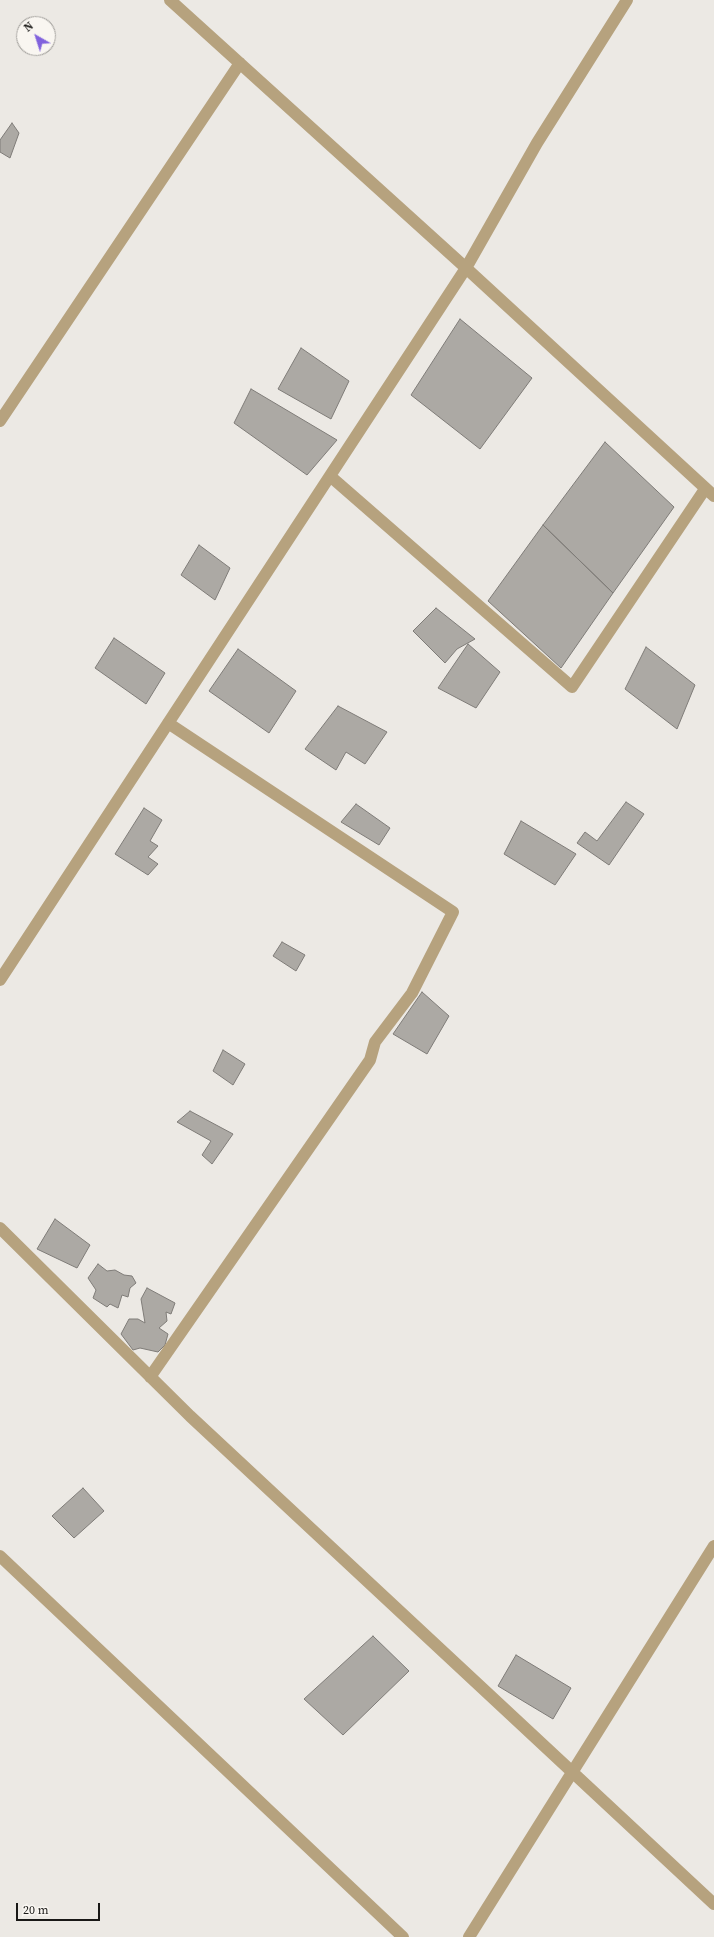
<!DOCTYPE html>
<html>
<head>
<meta charset="utf-8">
<style>
	body { margin:0 }
	#map { position:relative; width:714px; height:1937px; overflow:hidden; background:#ece9e4; font-family:"Source Serif 4",serif }
	canvas { display:block }
	.north { position:absolute; left:16px; top:16px; width:40px; height:40px; box-sizing:border-box; background:#f9f6f1; border:1px solid #9f9d99; border-radius:50%; rotate:321deg; font-size:11px; font-weight:700; line-height:16px; text-align:center; color:#191816 }
	.north::after { content:''; display:block; margin:auto; width:14px; height:18px; background:#8162dd; clip-path:polygon(50% 0,100% 100%,50% 72%,0 100%) }
	.scale { position:absolute; left:16px; top:1903px; width:84px; height:18px; box-sizing:border-box; border:2px solid #191816; border-top:0; padding-left:5px; font-size:12px; line-height:14px; white-space:nowrap; color:#191816; -webkit-text-stroke:3px #f9f6f1; paint-order:stroke }
</style>
</head>
<body>
<div id="map">
<canvas width="714" height="1937"></canvas>
<div class="north">N</div>
<div class="scale">20 m</div>
</div>
<script>
const g = document.querySelector('canvas').getContext('2d');
g.lineJoin = 'round';
function paint(path, color) {
  g.fillStyle = color;
  g.fill(path, 'evenodd');
}
function toPath(rows) {
  const path = new Path2D();
  for (const r of rows) {
    path.moveTo(r[0], r[1]);
    for (let i = 2; i < r.length; i += 2) path.lineTo(r[i], r[i + 1]);
  }
  return path;
}
function trace(path, color, width, dash) {
  g.strokeStyle = color;
  g.lineWidth = width;
  g.lineCap = dash ? 'butt' : 'round';
  g.setLineDash(dash || []);
  g.stroke(path);
}
const building = toPath([
	[12,123,19,133,10,158,0,152,0,140,12,123],
	[460,319,532,378,480,449,411,395,460,319],
	[301,348,349,381,331,419,278,389,301,348],
	[251,389,337,440,307,475,234,423,251,389],
	[605,442,674,507,613,593,543,525,605,442],
	[543,525,613,593,561,668,488,601,543,525],
	[199,545,230,568,215,600,181,575,199,545],
	[436,608,475,639,457,649,445,663,413,631,436,608],
	[114,638,165,673,146,704,95,668,114,638],
	[468,644,500,672,476,708,438,688,468,644],
	[646,647,695,685,677,729,625,689,646,647],
	[238,649,296,691,269,733,209,691,238,649],
	[338,706,387,732,365,764,346,752,336,770,305,749,338,706],
	[626,802,644,814,609,865,577,843,585,832,597,841,626,802],
	[356,804,390,828,379,845,341,822,356,804],
	[144,808,162,820,150,841,158,846,148,857,158,864,148,875,115,854,144,808],
	[521,821,576,854,555,885,504,854,521,821],
	[282,942,305,955,296,971,273,956,282,942],
	[422,992,449,1016,427,1054,393,1034,422,992],
	[223,1050,245,1064,233,1085,213,1071,223,1050],
	[190,1111,233,1134,212,1164,202,1155,211,1141,177,1122,190,1111],
	[55,1219,90,1245,77,1268,37,1249,55,1219],
	[98,1264,107,1271,115,1270,124,1275,132,1276,136,1283,130,1288,128,1297,122,1295,118,1308,110,1304,107,1307,93,1298,96,1290,88,1278,98,1264],
	[147,1288,175,1303,171,1314,166,1312,167,1321,159,1328,168,1334,165,1345,158,1352,140,1348,133,1350,121,1334,129,1319,138,1319,145,1323,141,1299,147,1288],
	[83,1488,104,1511,74,1538,52,1516,83,1488],
	[373,1636,409,1671,343,1735,304,1699,373,1636],
	[516,1655,571,1688,553,1719,498,1686,516,1655]
]);
paint(building, '#aca9a4');
trace(building, '#7f7c78', 1);
trace(toPath([
	[170,0,466,268,714,496],
	[0,421,240,63],
	[330,476,572,687,705,489],
	[0,980,466,268,537,143,627,0],
	[0,1228,190,1416,714,1904],
	[150,1377,370,1060,375,1042,412,993,453,912,168,723],
	[0,1556,403,1937],
	[469,1937,714,1546]
]), '#b6a27e', 12);
</script>
</body>
</html>
